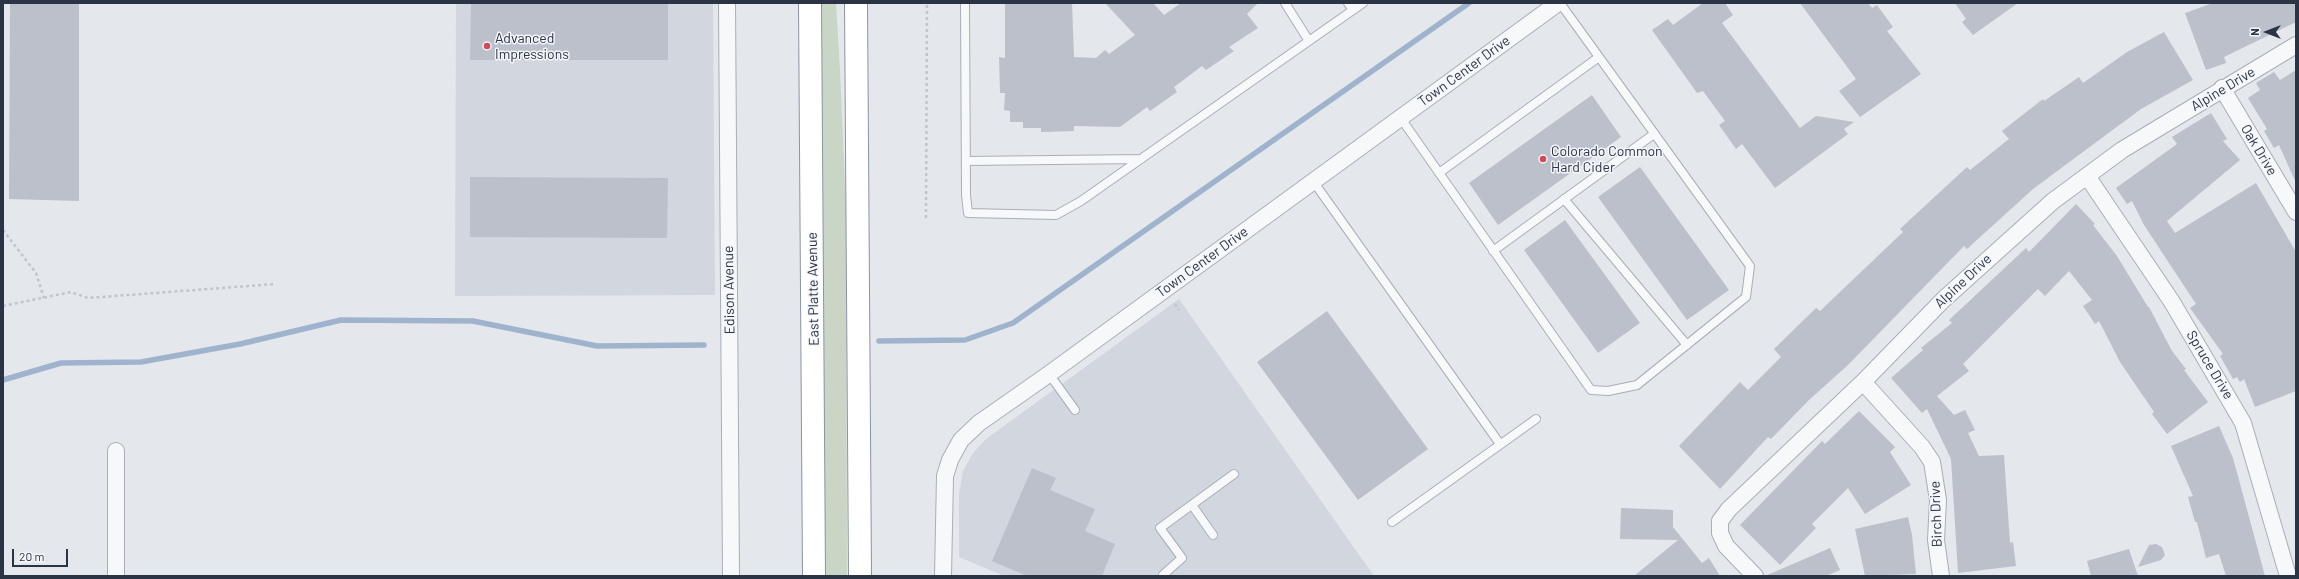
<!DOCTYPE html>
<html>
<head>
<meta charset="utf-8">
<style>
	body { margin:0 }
	#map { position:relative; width:2299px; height:579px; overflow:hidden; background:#e4e7ec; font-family:Barlow,sans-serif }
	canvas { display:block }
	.frame { position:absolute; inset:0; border:4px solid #2b3445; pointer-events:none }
	.north { position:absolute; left:2247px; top:12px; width:40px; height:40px; -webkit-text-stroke:3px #f4f6f9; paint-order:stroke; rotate:270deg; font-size:11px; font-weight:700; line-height:16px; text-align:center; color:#2b3445 }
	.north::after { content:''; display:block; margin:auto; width:14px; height:18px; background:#2b3445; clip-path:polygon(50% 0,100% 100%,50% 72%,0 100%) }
	.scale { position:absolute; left:12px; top:549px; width:56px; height:18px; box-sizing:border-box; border:2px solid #2b3445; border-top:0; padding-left:5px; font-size:12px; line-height:14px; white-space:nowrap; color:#2b3445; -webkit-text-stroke:3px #f4f6f9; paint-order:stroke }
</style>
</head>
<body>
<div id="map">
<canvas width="2299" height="579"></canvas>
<div class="frame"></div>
<div class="north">N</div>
<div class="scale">20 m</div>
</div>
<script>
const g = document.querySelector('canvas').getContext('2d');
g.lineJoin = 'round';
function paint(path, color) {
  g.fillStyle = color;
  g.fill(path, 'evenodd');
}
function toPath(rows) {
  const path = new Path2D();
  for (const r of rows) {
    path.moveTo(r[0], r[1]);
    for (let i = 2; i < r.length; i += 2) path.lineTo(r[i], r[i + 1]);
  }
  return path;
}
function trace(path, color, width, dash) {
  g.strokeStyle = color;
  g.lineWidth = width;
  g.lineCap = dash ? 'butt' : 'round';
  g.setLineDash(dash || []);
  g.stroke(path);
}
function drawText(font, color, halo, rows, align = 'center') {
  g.font = font + ' Barlow,sans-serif';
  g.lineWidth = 3;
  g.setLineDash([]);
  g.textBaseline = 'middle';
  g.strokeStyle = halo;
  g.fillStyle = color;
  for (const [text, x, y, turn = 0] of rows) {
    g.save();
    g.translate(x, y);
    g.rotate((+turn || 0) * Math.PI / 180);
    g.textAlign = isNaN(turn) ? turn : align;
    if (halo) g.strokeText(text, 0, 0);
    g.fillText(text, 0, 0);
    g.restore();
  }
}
paint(toPath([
	[456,3,713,3,715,295,455,296],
	[1179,299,1374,576,1004,576,959,557,959,494,963,471,973,453,986,439]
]), '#d2d6de');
paint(toPath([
	[819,3,836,3,840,70,846,206,847,576,822,576]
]), '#c9d6c5');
trace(toPath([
	[879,341,965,340,1013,323,1469,3],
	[3,380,61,363,141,362,240,344,341,320,473,321,597,346,704,345]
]), '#9fb4cc', 5.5);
paint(toPath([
	[10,3,79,3,79,201,9,199],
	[471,3,668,3,668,60,470,60],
	[1005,3,1072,3,1074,57,1096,58,1105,50,1109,54,1135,35,1105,3,1153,3,1164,15,1181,3,1258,3,1247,14,1258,28,1229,47,1234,51,1206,70,1202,66,1174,87,1177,92,1150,111,1147,107,1120,127,1074,126,1074,131,1041,132,1041,128,1023,128,1023,122,1010,122,1010,111,1004,110,1005,93,1000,93,999,57,1005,58],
	[1703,3,1725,3,1733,15,1722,23,1800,128,1816,116,1854,122,1844,129,1848,134,1775,188,1742,144,1736,149,1719,125,1725,121,1703,91,1697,93,1652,30,1668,19,1673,25],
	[1800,3,1868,3,1872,8,1877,5,1893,27,1887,31,1921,74,1860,117,1839,91,1856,79],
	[1955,3,2018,3,1973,35,1962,22,1966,19],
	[2213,3,2296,3,2296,22,2224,57,2226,63,2206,70,2185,13],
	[2164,32,2193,80,2141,109,2033,189,1967,249,1964,246,1848,365,1809,400,1771,439,1768,437,1720,489,1679,446,1740,382,1748,390,1781,357,1774,349,1816,308,1820,311,1903,232,1900,229,1915,215,1967,167,1970,170,2009,139,2002,131,2043,99,2044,101,2079,77,2083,83,2127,52],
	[2296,70,2296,183,2279,145,2274,148,2264,131,2267,129,2248,98,2260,90,2256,83,2274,72,2280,80],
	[1592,95,1621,137,1498,225,1469,183],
	[2211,113,2227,139,2223,141,2240,160,2167,221,2175,233,2256,183,2296,252,2296,391,2255,407,2244,379,2240,382,2237,377,2233,379,2220,356,2223,354,2190,308,2196,304,2144,225,2132,201,2127,204,2116,188,2177,144,2172,137],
	[1640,167,1729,290,1687,320,1598,197],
	[470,177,668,178,667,238,470,237],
	[2076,204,2095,224,2093,225,2117,256,2148,307,2149,307,2172,351,2186,369,2184,370,2208,402,2167,434,2152,414,2154,412,2120,362,2099,321,2095,324,2083,306,2092,300,2069,271,2045,296,2038,289,1963,364,1969,371,1937,396,1954,415,1965,410,1975,430,1968,433,1979,456,2004,455,2010,543,2013,542,2016,566,1958,573,1951,459,1927,409,1922,413,1891,378,1923,350,1921,348,1952,323,1949,320,1995,277,2026,248,2029,252],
	[1565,220,1640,323,1598,353,1524,250],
	[1327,311,1428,449,1358,500,1257,362],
	[1859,411,1895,447,1890,452,1911,485,1865,514,1848,488,1812,524,1816,528,1780,565,1740,525,1822,441,1825,444],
	[2219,426,2233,458,2265,576,2226,576,2219,554,2206,558,2197,522,2195,522,2188,497,2193,496,2171,446],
	[1032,468,1056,478,1050,490,1095,509,1085,531,1115,544,1102,576,1027,576,992,561],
	[1621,508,1673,510,1673,527,1702,563,1709,558,1720,576,1634,576,1678,540,1620,539],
	[1908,517,1912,535,1916,574,1865,576,1855,529],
	[2156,544,2162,547,2165,555,2161,560,2138,567,2149,545],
	[1830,548,1840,570,1826,576,1765,576],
	[2129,549,2138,576,2091,576,2087,561]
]), '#bbc0ca');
const service = toPath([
	[965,3,966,195,968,213,1056,215,1081,201,1363,3],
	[1285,3,1309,41],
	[1348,3,1353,10],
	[1400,117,1591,390,1608,391,1637,385,1746,297,1750,266,1560,3],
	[966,161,1141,159],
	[1439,173,1599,57],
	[1313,181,1500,444],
	[1564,199,1687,345],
	[1493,251,1654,134],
	[1049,374,1075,410],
	[1192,505,1213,535],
	[1392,522,1536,419],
	[1163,575,1182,558,1160,528,1234,474]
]);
const minor = toPath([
	[727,3,731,576],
	[2222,88,2296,212],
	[2087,176,2172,302,2243,423,2288,576],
	[1863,382,1922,447,1932,462,1938,500,1936,540,1941,576],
	[116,451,116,576],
	[943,576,945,476,950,460,961,440,979,423,1049,374,1558,3],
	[1755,576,1726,546,1720,533,1720,521,1729,509,1863,382,1944,299,2053,201,2122,150,2296,45]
]);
const trunk = toPath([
	[810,3,814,576],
	[856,3,860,576]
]);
trace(service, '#a9aeb7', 10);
trace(minor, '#a9aeb7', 18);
trace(trunk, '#8b94a3', 24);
trace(toPath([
	[926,218,927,3],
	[3,230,36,273,44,298],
	[1175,304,1179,310],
	[3,306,71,292,88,298,275,284]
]), '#c2c5cb', 2.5, [3, 3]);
trace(service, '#f7f8fa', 8);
trace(minor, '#f7f8fa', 16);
trace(trunk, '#fff', 22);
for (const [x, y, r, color] of [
	[487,46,4,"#d1495b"],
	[1543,159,4,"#d1495b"]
]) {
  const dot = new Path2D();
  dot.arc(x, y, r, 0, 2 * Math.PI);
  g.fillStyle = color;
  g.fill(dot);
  trace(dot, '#f4f6f9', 1.5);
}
drawText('14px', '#2b3445', '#f4f6f9', [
	["Advanced",495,38],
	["Impressions",495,54],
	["Colorado Common",1551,151],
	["Hard Cider",1551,167]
], 'left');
drawText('14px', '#2b3445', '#f4f6f9', [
	["Town Center Drive",1464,71,-36],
	["Alpine Drive",2223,89,-31],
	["Oak Drive",2259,150,59],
	["Town Center Drive",1202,262,-36],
	["Alpine Drive",1963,281,-43],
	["East Platte Avenue",813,289,-91],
	["Edison Avenue",729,290,-91],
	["Spruce Drive",2210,365,59],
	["Birch Drive",1936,514,-92]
]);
</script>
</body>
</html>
